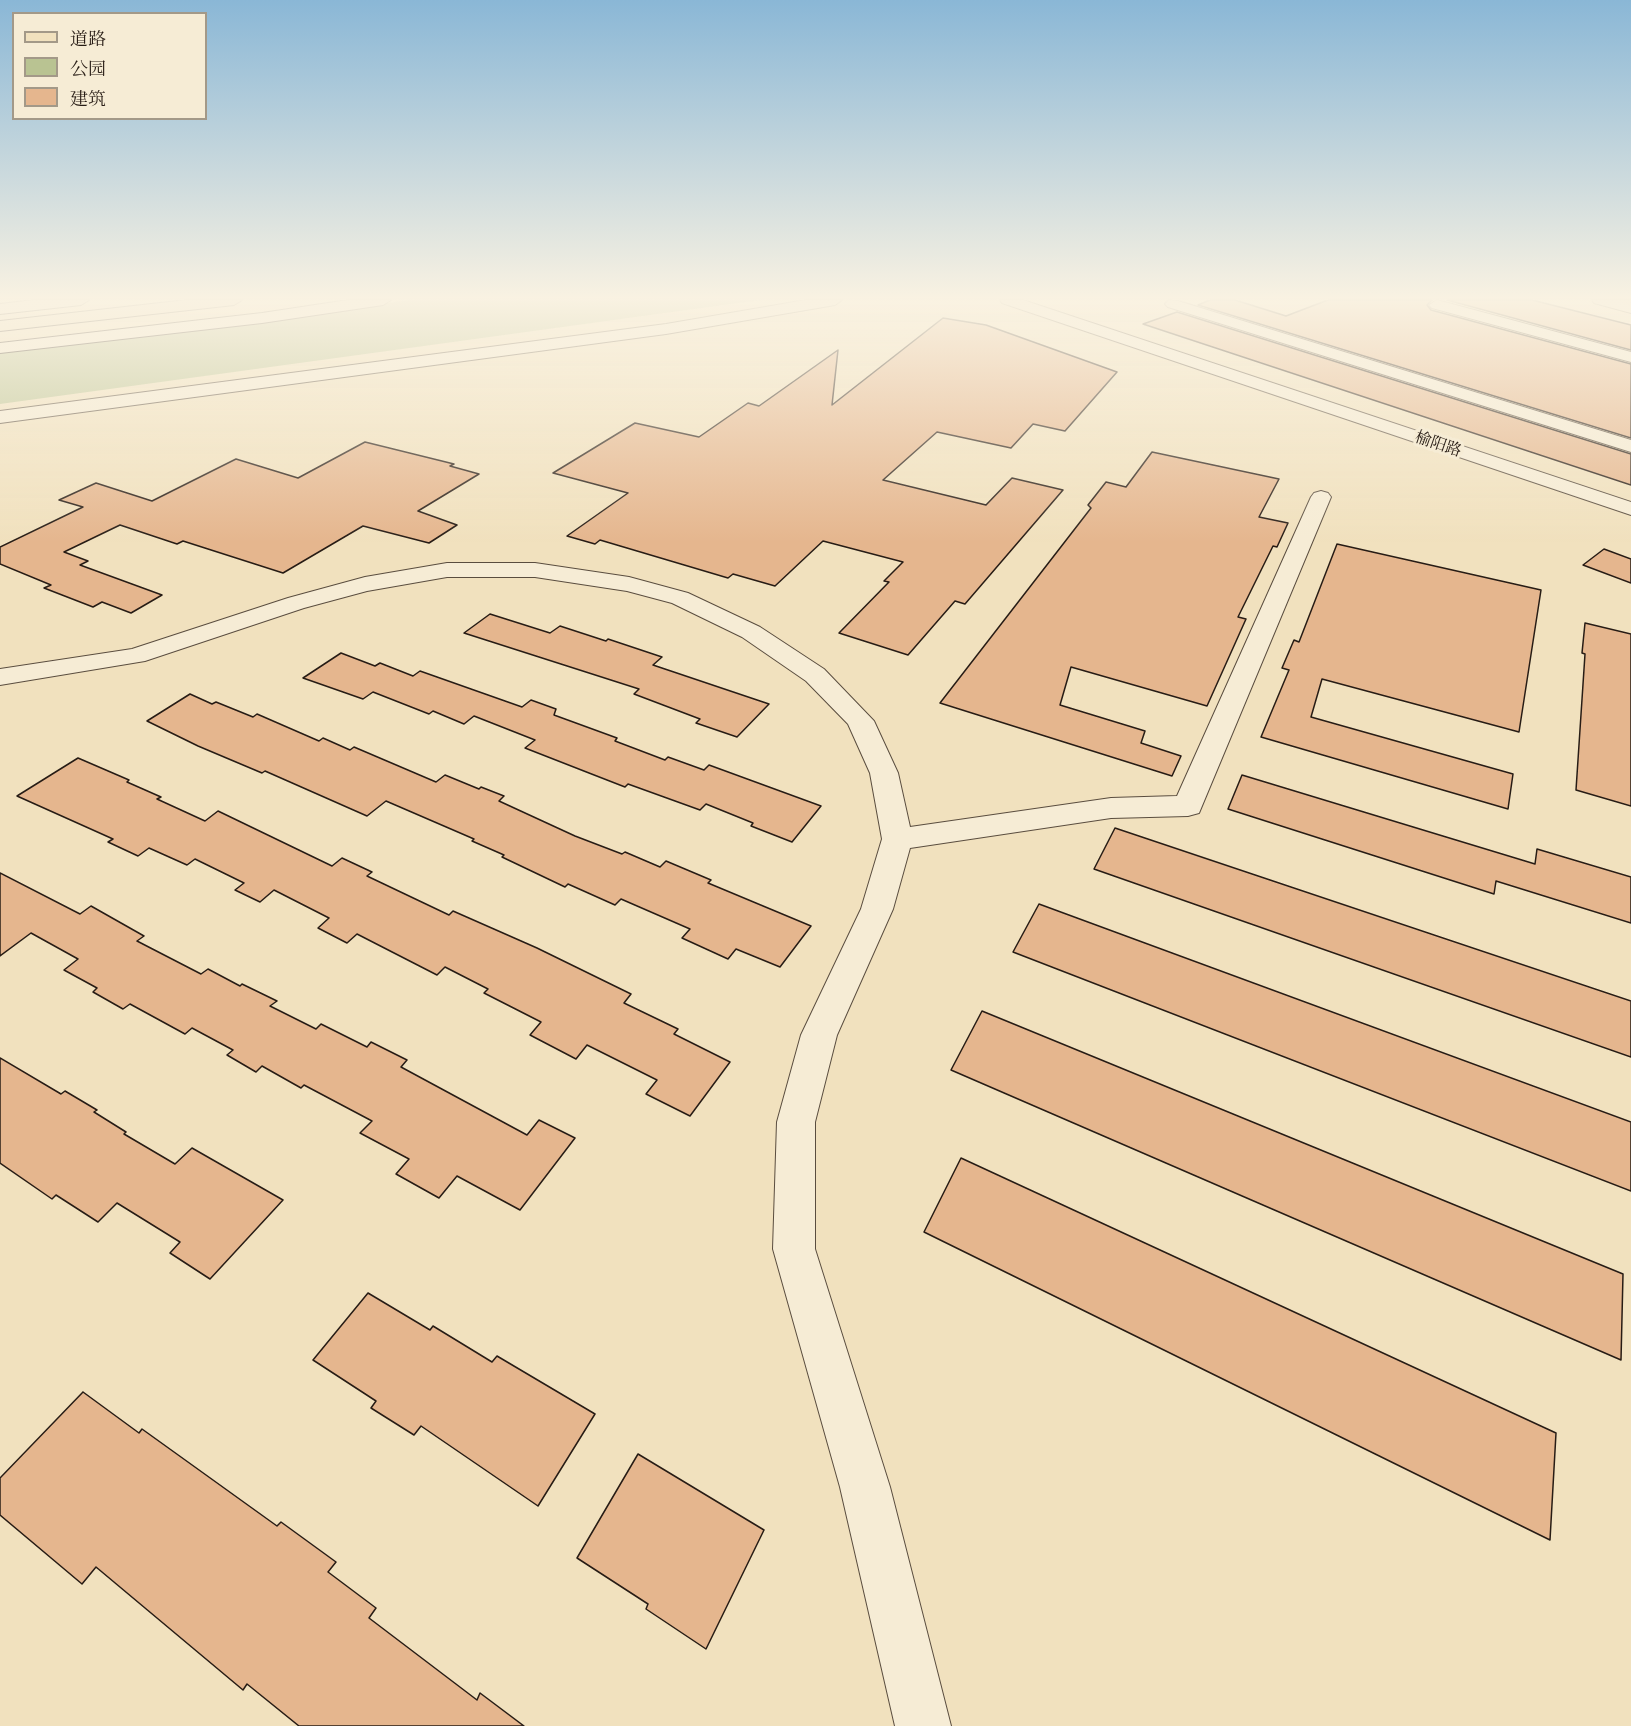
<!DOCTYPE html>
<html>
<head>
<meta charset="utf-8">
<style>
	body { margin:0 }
	#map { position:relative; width:1631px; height:1726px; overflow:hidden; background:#f1e1be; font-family:"IM FELL French Canon","Noto Serif SC",serif }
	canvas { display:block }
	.legend { position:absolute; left:12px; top:12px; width:195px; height:108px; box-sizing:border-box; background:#f6ecd5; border:2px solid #a39988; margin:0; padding:8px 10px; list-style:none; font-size:18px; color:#271c15 }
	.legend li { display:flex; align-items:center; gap:12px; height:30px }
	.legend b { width:30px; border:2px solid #a39988 }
</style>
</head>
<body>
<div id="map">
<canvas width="1631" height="1726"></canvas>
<ul class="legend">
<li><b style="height:8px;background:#f1e1be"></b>道路</li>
<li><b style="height:16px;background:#b9c392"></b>公园</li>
<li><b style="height:16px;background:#e5b68e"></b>建筑</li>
</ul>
</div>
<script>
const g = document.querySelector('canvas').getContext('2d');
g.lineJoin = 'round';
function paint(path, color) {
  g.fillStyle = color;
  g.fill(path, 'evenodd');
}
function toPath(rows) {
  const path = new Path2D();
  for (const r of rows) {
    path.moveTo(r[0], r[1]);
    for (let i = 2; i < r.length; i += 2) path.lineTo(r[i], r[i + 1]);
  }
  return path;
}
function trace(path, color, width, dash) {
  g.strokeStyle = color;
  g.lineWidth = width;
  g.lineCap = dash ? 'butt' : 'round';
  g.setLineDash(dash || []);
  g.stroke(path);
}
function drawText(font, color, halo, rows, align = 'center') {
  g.font = font + ' "IM FELL French Canon","Noto Serif SC",serif';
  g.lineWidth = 6;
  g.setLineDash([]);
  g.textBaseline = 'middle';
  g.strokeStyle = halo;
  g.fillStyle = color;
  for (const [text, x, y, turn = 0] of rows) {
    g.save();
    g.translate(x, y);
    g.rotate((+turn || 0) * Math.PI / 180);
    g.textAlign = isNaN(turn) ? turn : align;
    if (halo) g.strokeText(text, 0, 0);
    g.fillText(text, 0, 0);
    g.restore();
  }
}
paint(toPath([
	[409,300,760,300,0,404,0,353,191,331]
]), '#b9c392');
const building = toPath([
	[1210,300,1235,300,1286,316,1328,300,1432,300,1427,305,1431,310,1631,364,1631,438,1198,305,1210,300],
	[1447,300,1532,300,1631,325,1631,350,1447,300],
	[1177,312,1631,454,1631,485,1143,324,1177,312],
	[943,318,986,325,1117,372,1065,431,1033,424,1011,448,937,432,883,480,986,505,1012,478,1063,490,965,604,955,601,908,655,839,633,889,582,884,581,903,562,823,541,775,586,733,574,728,578,600,540,595,544,567,536,628,493,553,473,635,423,699,437,748,403,759,406,838,350,832,405,943,318],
	[365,442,454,464,450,466,479,474,418,511,457,525,429,543,363,526,283,573,183,541,177,544,120,525,64,552,88,561,80,565,162,595,131,613,102,602,93,607,44,588,51,585,0,564,0,547,83,507,59,500,96,483,152,501,236,459,298,478,365,442],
	[1152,452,1279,479,1259,517,1288,523,1277,547,1273,546,1238,617,1246,619,1207,706,1071,667,1060,705,1145,731,1141,743,1181,756,1172,776,940,703,1091,508,1088,505,1106,482,1126,487,1152,452],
	[1337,544,1541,590,1519,732,1322,679,1311,717,1513,774,1508,809,1261,737,1289,670,1282,668,1294,640,1299,642,1337,544],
	[1604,549,1631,559,1631,583,1583,565,1604,549],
	[490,614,550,633,560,626,606,641,608,639,662,657,653,665,769,704,737,737,696,723,700,719,634,694,639,689,464,633,490,614],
	[1585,623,1631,634,1631,806,1576,790,1585,654,1582,653,1585,623],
	[341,653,375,666,380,663,413,676,420,671,522,707,531,700,556,709,554,715,617,738,615,741,665,760,668,757,704,770,709,765,821,806,792,842,751,826,753,823,706,804,700,810,628,784,625,787,589,773,525,748,535,740,474,716,464,724,433,711,429,714,373,692,363,699,303,678,341,653],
	[190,694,212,704,216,702,253,717,257,714,319,741,323,738,350,750,354,747,436,782,445,775,479,789,481,787,504,796,499,801,575,836,622,854,625,852,660,867,666,861,711,880,708,883,811,926,780,967,736,949,728,959,682,938,690,929,621,899,615,905,568,884,565,887,502,857,504,855,472,841,474,839,386,801,367,816,265,771,262,773,198,746,147,721,190,694],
	[78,758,129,780,127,782,161,797,157,799,205,821,218,811,332,866,342,858,372,872,367,876,449,915,453,911,537,948,631,994,624,1003,678,1029,674,1034,730,1062,690,1116,646,1094,657,1080,587,1045,576,1059,530,1035,541,1022,484,993,488,989,445,967,437,975,357,934,347,943,318,928,329,918,274,890,260,902,235,890,244,883,195,859,187,865,149,848,138,856,108,842,113,839,17,796,78,758],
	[1242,775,1535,864,1537,849,1631,877,1631,923,1496,881,1494,894,1228,809,1242,775],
	[1115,828,1631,1001,1631,1057,1094,869,1115,828],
	[0,873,80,914,91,906,144,936,137,941,201,974,208,969,240,986,242,984,277,1001,270,1006,316,1029,321,1024,367,1047,371,1042,407,1060,401,1067,527,1135,539,1120,575,1138,520,1210,457,1176,439,1198,396,1174,409,1159,360,1133,372,1121,304,1085,301,1088,262,1066,256,1072,227,1055,233,1050,192,1028,185,1034,130,1004,123,1009,93,992,97,988,64,970,78,959,31,933,0,956,0,873],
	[1039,904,1631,1122,1631,1191,1013,952,1039,904],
	[982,1011,1623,1274,1621,1360,951,1070,982,1011],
	[0,1058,61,1094,65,1091,97,1110,94,1112,126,1132,124,1134,175,1164,192,1148,283,1200,210,1279,170,1253,180,1242,117,1203,98,1222,56,1195,52,1199,0,1163,0,1058],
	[961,1158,1556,1433,1550,1540,924,1232,961,1158],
	[368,1293,430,1330,433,1326,492,1362,497,1356,595,1414,538,1506,421,1426,414,1435,371,1408,376,1401,313,1360,368,1293],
	[83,1392,139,1433,142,1429,277,1526,281,1522,336,1562,328,1572,376,1608,369,1618,477,1700,480,1693,524,1726,299,1726,247,1684,243,1690,96,1567,82,1584,0,1515,0,1478,83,1392],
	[638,1454,764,1530,706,1649,646,1609,648,1604,577,1558,638,1454]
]);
paint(building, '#e5b68e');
trace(building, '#271c15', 1.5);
const street = toPath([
	[806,300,842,300,835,305,666,334,0,423,0,411,666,324,806,300],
	[1000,300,1023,300,1631,502,1631,515,1002,303,1000,300],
	[1169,300,1178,301,1631,440,1631,452,1168,307,1165,304,1169,300],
	[1437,300,1631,352,1631,362,1432,308,1429,305,1437,300],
	[1592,300,1619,300,1631,303,1631,313,1594,303,1592,300],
	[1321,491,1328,493,1331,497,1199,813,1188,816,1111,818,910,848,893,909,837,1035,815,1122,815,1249,890,1487,951,1726,895,1726,840,1487,773,1249,777,1122,801,1035,861,909,882,839,870,773,848,724,806,681,742,637,672,603,627,591,535,577,447,577,367,591,304,608,145,661,0,685,0,669,132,649,288,598,365,577,447,563,535,563,629,577,688,593,760,627,824,669,874,721,898,773,910,827,1111,798,1177,796,1311,497,1314,493,1321,491]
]);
const secondary = toPath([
	[34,300,89,300,81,305,0,314,0,304,34,300],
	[348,300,391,300,383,305,262,323,0,353,0,343,262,313,348,300]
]);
const primary = toPath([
	[1619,300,1631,300,1631,306,1621,303,1619,300]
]);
const highway = toPath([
	[187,300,242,300,234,305,0,331,0,321,187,300]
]);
trace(street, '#5a4d3f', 2);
trace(secondary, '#271c15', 2);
trace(primary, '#271c15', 2);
trace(highway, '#271c15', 2);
paint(street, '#f6ecd5');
paint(secondary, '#f6ecd5');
paint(primary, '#f1e1be');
paint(highway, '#f1e1be');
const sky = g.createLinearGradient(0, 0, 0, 542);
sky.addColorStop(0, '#8ab7d6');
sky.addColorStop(0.55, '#f9f2e2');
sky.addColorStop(1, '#f9f2e200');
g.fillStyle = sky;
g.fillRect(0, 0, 1631, 542);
drawText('16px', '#271c15', '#f6ecd5', [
	["榆阳路",1438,445,19]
]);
</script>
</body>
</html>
